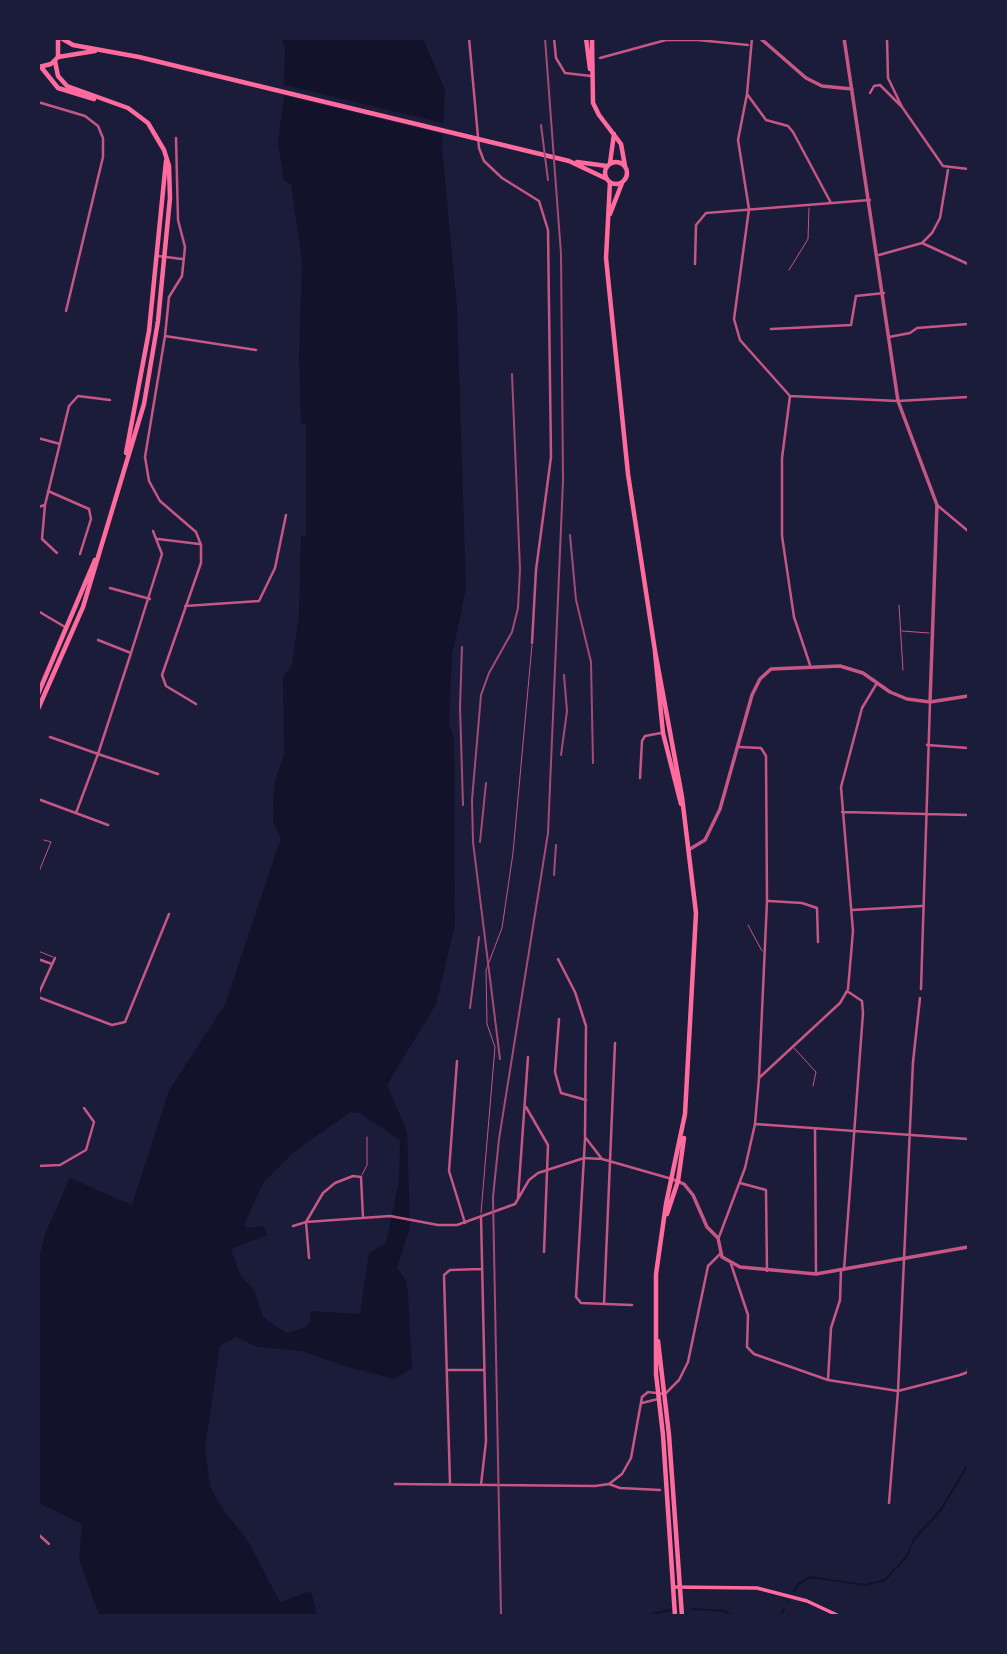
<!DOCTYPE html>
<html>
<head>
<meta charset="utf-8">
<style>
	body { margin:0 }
	#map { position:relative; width:1007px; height:1654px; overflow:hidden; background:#1b1b3a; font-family:"Crimson Pro",serif }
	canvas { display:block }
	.frame { position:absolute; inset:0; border:40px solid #1b1b3a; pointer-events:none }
</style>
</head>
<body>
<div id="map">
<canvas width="1007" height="1654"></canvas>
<div class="frame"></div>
</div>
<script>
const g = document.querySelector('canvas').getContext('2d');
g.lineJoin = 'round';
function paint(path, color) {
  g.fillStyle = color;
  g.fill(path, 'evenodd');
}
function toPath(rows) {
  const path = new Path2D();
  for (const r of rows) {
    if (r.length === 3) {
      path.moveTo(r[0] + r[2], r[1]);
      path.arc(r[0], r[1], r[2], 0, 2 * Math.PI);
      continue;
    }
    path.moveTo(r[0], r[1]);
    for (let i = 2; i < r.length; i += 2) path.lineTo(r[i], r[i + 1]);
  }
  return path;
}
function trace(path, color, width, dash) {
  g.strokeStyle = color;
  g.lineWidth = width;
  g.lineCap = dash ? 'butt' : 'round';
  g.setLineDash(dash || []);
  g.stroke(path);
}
paint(toPath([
	[281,39,423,39,445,90,442,148,457,308,466,589,452,655,449,724,454,738,455,925,436,1004,387,1085,407,1132,410,1228,397,1268,406,1281,408,1293,412,1368,394,1379,344,1366,302,1351,258,1347,236,1337,220,1346,205,1448,210,1486,224,1511,248,1541,280,1602,311,1591,317,1615,99,1615,79,1559,82,1524,39,1503,38,1263,45,1234,70,1178,132,1205,169,1090,225,1005,281,838,273,821,273,806,275,780,284,755,283,678,292,665,299,614,301,536,306,536,306,425,301,423,299,359,302,262,291,184,284,181,278,142,284,96,285,47],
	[351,1112,360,1113,400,1140,399,1181,386,1243,369,1253,360,1314,310,1311,310,1322,304,1328,286,1333,263,1317,254,1290,240,1275,231,1249,267,1235,264,1226,247,1228,244,1225,263,1183,295,1151]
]), '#12122b');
paint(toPath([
	[281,84,447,124,446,135,281,95]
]), '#1b1b3a');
trace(toPath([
	[794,1591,798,1584,811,1577,865,1585,885,1580,907,1556,914,1539,941,1510,968,1464],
	[788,1602,789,1601],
	[692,1609,725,1611,732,1616],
	[644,1616,671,1610],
	[781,1616,784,1609]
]), '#12122b', 2);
trace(toPath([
	[789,270,808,239,809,208],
	[899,605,903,670],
	[902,631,929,633],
	[38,874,51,842,44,840],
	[748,925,762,951],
	[38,951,53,957],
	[794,1048,816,1072,813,1086],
	[362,1175,367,1165,367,1137],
	[481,1213,495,1047,487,1024,486,970,502,928,513,853,532,645]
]), '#c65784', 1);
trace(toPath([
	[469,38,479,148,484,161,502,178,539,201,548,230,551,457,536,570,532,643],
	[554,38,556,58,565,73,591,76],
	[752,38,747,94,738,140,749,209,734,319,740,340,790,396,898,401,968,397],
	[887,38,888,78,902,107],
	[600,58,666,40,698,40,748,45],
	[870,93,874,86,880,85,902,107,943,166,968,169],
	[747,94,766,120,788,126,793,132,831,203],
	[38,102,85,116,98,126,103,138,103,157,66,311],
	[176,138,178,220,185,247,182,276,169,297,165,336,145,457,149,481,160,501,196,532,201,545,201,563,162,675,166,686,196,704],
	[922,243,932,233,940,218,948,170],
	[879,255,922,243,968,264],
	[158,256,182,259],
	[695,264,696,225,706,213,870,200],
	[771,329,851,325,856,296,884,293],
	[165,336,256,350],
	[889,337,910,333,917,328,968,324],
	[790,396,782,458,782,536,794,617,810,665],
	[38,438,60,444],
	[48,491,89,509,91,519,80,554],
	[45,505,42,539,57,553],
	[937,505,968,531],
	[38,507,45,505,69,406,78,396,110,400],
	[158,539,199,544],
	[110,588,150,599],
	[185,606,259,601,275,568,286,515],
	[38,611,65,627],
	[131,653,162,554,153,531],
	[50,737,98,754,131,653,98,640],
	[927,745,968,748],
	[739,747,761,748,766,756,767,901,759,1077],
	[640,778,642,741,645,736,661,733],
	[38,799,108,825],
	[842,812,968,815],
	[76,813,98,754,158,774],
	[769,901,802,903,817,908,818,942],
	[852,910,922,906],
	[38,959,52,964],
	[558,959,575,992,586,1026,585,1137,602,1159,672,1179],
	[848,989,853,931,841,787,862,708,877,683],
	[921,989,930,702],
	[38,995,55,958],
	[38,997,112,1025,125,1022,169,914],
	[559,1019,555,1072,561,1093,586,1100],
	[457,1061,449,1171,465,1223],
	[526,1107,548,1145,544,1252],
	[755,1124,968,1139],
	[815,1130,816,1274],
	[585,1139,576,1297,581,1303,632,1305],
	[38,1166,60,1165,86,1150,94,1122,84,1108],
	[740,1183,766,1190,767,1271],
	[518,1198,528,1057],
	[481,1216,486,1441,481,1485],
	[293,1226,306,1222,390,1216,438,1225,457,1225,515,1204,529,1180,538,1173,584,1158,602,1159],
	[719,1237,745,1168,755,1124,759,1078,840,1003,847,991,862,1001,863,1013,844,1270],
	[309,1258,306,1222,323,1193,335,1183,353,1176,361,1177,363,1218],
	[731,1264,748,1315,747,1347,754,1354,828,1380,898,1391,960,1375,968,1372,968,1368],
	[604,1304,615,1043],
	[448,1370,483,1370],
	[828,1380,831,1328,840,1300,841,1270],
	[666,1393,679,1380,688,1362,708,1266,720,1254],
	[642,1403,658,1399],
	[395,1484,595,1486,609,1484,622,1474,631,1458,642,1397,648,1392,664,1394],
	[450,1484,444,1275,450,1270,481,1269],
	[609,1484,620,1488,660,1490],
	[889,1503,898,1391,913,1062,920,998],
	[38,1534,49,1544]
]), '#c65784', 2.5);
trace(toPath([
	[760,38,806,78,822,86,852,89],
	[844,38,898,401,937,505,930,702],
	[690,849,705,840,720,809,752,695,760,679,771,669,840,666,863,673,890,692,907,699,930,702,968,696],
	[672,1179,684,1184,693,1195,707,1227,718,1238,722,1257,740,1267,816,1274,968,1247]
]), '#c65784', 3.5);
trace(toPath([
	[673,1587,757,1588,807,1601,839,1616]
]), '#ff6b9d', 3.5);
trace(toPath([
	[61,38,73,45,139,57,569,161,607,179],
	[586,38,590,69],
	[592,38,593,103,599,115,621,144,625,166],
	[58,57,95,51],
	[577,162,607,166],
	[616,173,11],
	[610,163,614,134],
	[610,182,606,258,628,474,655,651,682,797,696,913,685,1114,666,1204,656,1274,656,1374,663,1435,675,1616],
	[610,214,622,183],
	[655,652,663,733,681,804],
	[667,1214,678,1181,684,1138],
	[658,1341,669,1435,682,1616]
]), '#ff6b9d', 4.5);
trace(toPath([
	[39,67,51,64,58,57,58,38],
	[41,67,58,88,94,99],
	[126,453,149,331,166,161],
	[38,694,95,560],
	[38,709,83,607,144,404,158,321,170,198,169,166,164,150,148,123,128,108,67,86,58,76,55,61]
]), '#ff6b9d', 4.5);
trace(toPath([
	[541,125,548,180],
	[570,535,576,600,591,662,593,763],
	[462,647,460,707,463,805],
	[561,755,567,711,564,675],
	[480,842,486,783],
	[554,875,556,845],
	[470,1008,479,937],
	[500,1059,473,842,472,800,481,695,489,673,512,632,518,608,520,569,512,374],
	[501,1616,493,1197,499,1139,548,833,563,481,561,254,545,38]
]), '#a44b75', 2);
</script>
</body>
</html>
